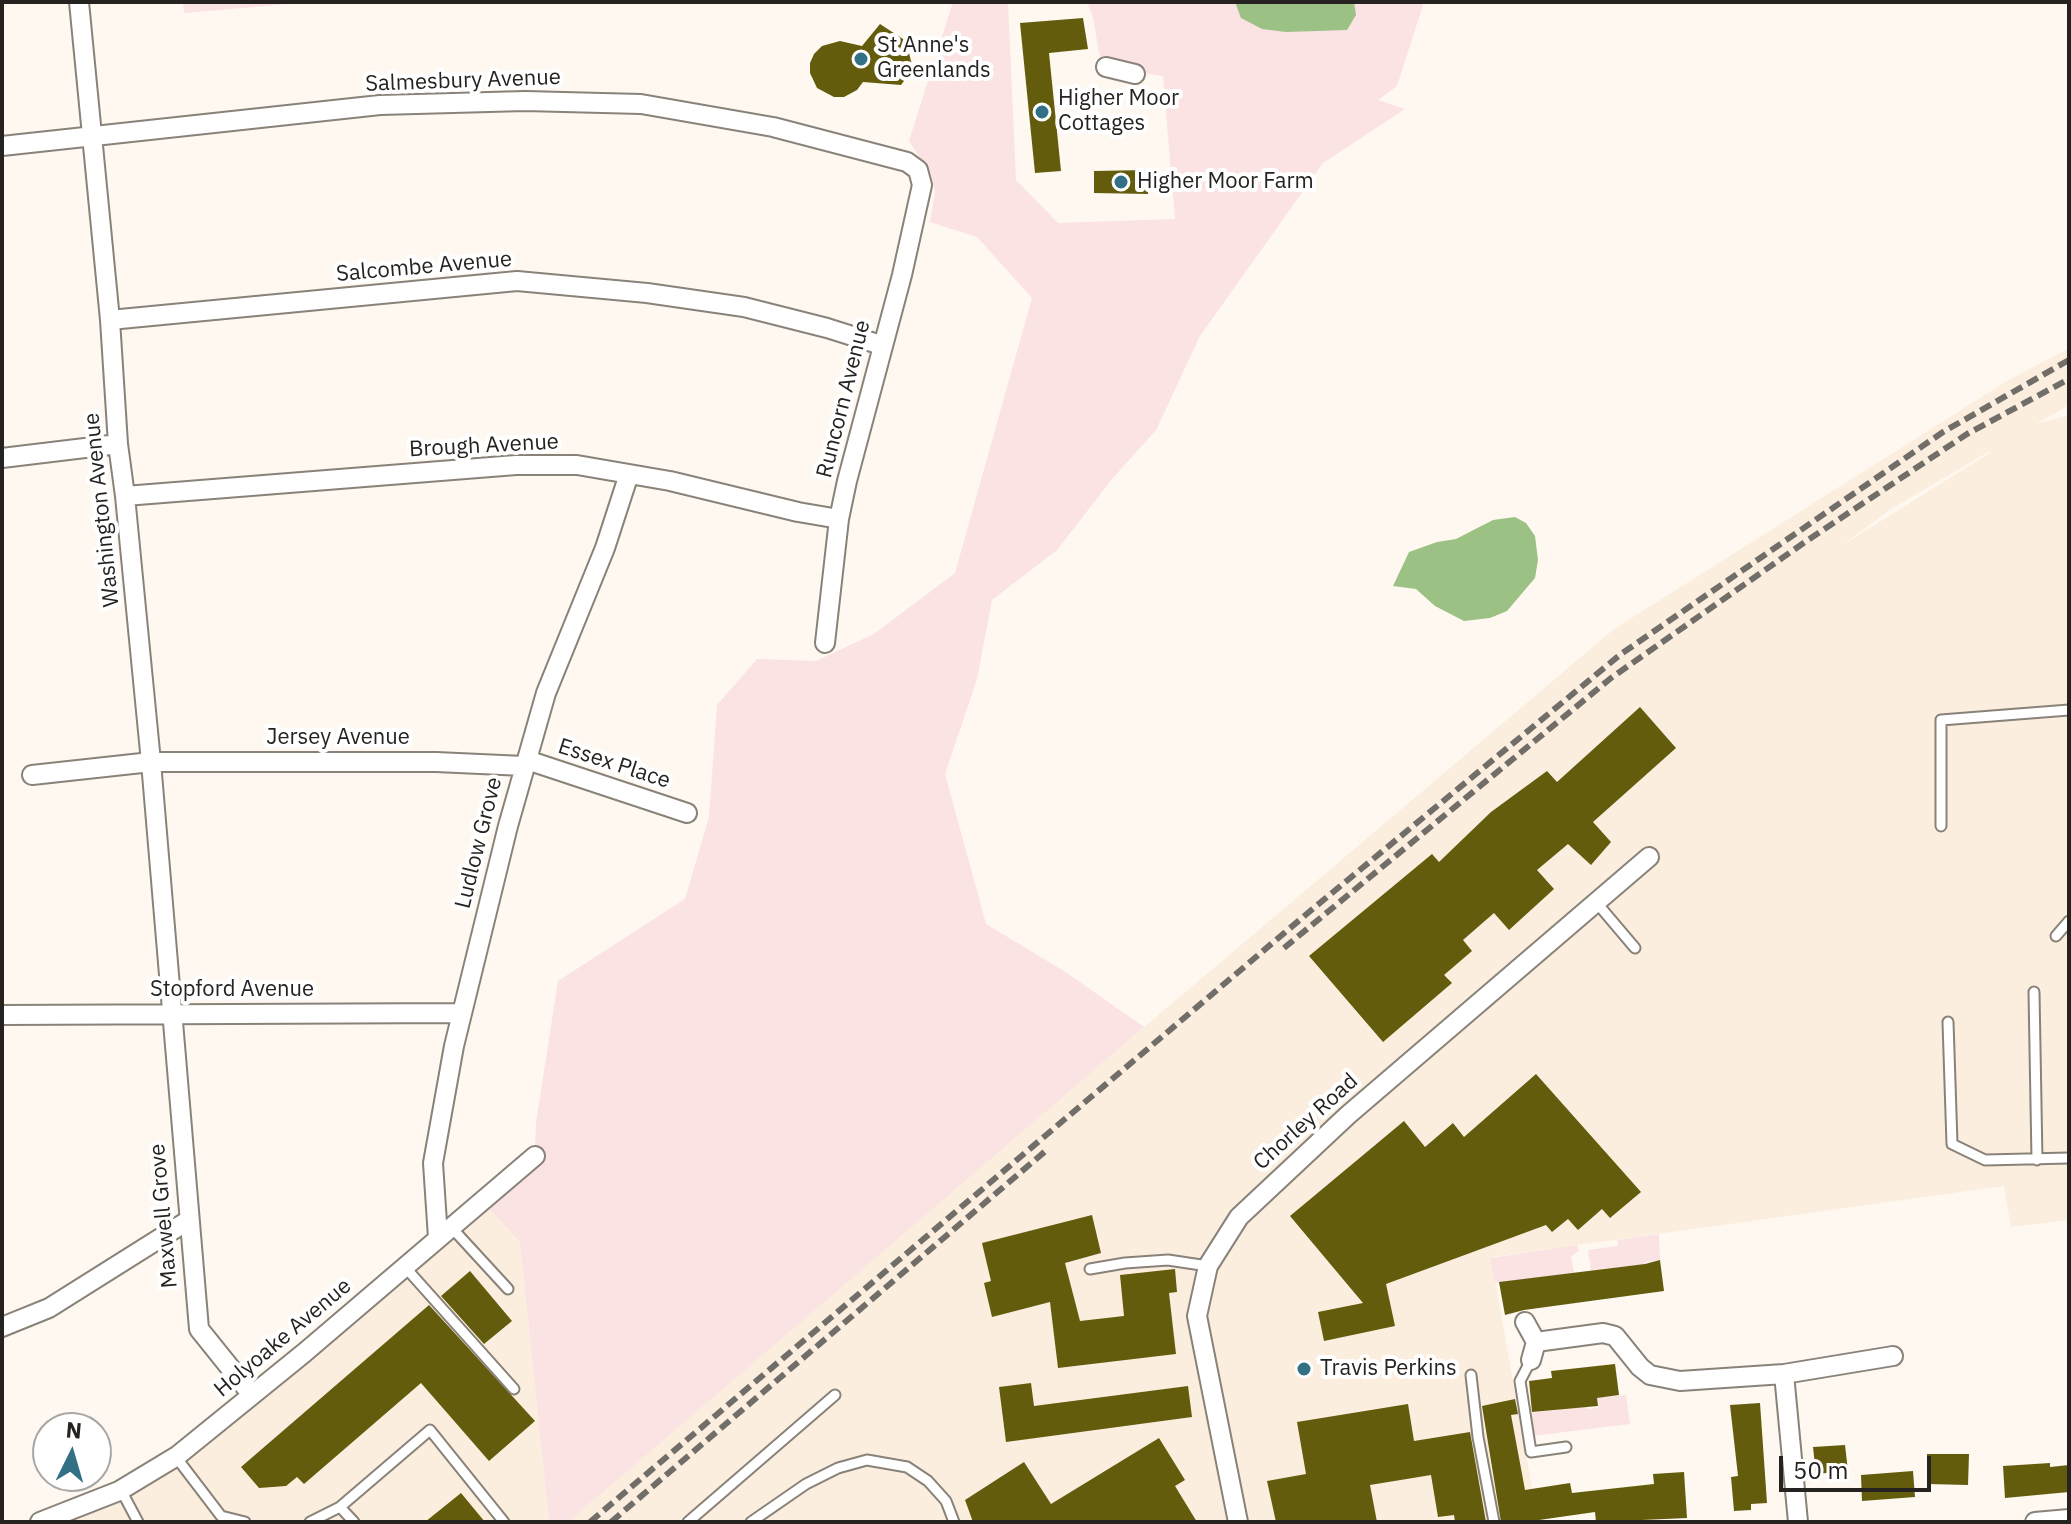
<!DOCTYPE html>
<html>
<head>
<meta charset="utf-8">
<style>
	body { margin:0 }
	#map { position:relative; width:2071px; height:1524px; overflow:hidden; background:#fef8f0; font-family:"IBM Plex Sans",sans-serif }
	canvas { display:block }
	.frame { position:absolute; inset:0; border:4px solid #25221f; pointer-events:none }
	.north { position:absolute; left:32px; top:1412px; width:80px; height:80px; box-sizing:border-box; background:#fff; border:2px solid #a8a7a5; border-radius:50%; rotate:5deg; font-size:22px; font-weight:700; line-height:32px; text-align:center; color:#25221f }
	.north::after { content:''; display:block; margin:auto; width:28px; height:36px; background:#317085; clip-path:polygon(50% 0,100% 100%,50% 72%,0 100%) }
	.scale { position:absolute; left:1779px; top:1456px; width:152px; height:36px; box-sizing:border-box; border:4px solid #25221f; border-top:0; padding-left:10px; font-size:24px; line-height:28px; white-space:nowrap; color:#25221f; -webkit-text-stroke:6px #fff; paint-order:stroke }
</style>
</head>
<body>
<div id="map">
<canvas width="2071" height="1524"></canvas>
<div class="frame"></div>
<div class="north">N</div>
<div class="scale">50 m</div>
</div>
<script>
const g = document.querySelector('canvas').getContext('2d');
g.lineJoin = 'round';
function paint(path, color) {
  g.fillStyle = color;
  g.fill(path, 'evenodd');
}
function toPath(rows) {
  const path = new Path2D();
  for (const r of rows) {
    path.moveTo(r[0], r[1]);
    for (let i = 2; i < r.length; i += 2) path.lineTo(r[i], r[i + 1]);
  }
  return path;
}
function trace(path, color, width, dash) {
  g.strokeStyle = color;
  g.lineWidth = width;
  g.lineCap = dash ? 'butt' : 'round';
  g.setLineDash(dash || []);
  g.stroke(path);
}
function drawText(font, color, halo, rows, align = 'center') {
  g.font = font + ' "IBM Plex Sans",sans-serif';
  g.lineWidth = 8;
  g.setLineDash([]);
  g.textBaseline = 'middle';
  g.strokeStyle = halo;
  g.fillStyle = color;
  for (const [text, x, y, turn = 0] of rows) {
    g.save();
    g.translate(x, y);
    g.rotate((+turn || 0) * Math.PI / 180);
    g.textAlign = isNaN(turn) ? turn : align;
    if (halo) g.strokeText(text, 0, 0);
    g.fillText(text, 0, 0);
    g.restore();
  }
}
paint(toPath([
	[2069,348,2069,405,2036,424,2069,415,2069,1220,2011,1227,2004,1186,1491,1257,1538,1522,568,1522,856,1271,1614,629,2007,381],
	[1990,451,1991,452,1841,546,1891,509],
	[482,1201,520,1242,549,1522,40,1522,153,1471]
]), '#fbeede');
paint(toPath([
	[183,2,311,2,184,13],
	[953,2,1008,2,1016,180,1058,223,1175,219,1163,76,1106,67,1099,53,1093,17,1087,2,1424,2,1397,86,1378,100,1405,109,1323,163,1200,336,1156,430,1112,479,1057,550,992,600,977,679,945,774,986,924,1067,973,1144,1027,568,1522,549,1522,520,1242,482,1201,535,1155,536,1123,558,981,685,899,709,817,717,705,757,659,816,661,874,634,955,573,1032,298,977,237,930,222,935,193,931,174,909,141],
	[1659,1234,1660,1260,1645,1262,1646,1271,1636,1265,1591,1270,1588,1250,1618,1246,1617,1240],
	[1577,1245,1579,1251,1571,1256,1574,1273,1495,1283,1490,1258],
	[1626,1395,1630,1424,1532,1436,1528,1413,1558,1410,1586,1400,1587,1409,1598,1408,1597,1398]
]), '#fbe2e3');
paint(toPath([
	[1235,2,1354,2,1356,15,1347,30,1286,32,1262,29,1241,18],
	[1515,517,1526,523,1535,536,1538,560,1535,578,1507,611,1490,618,1464,621,1435,606,1416,589,1393,586,1409,552,1437,542,1456,539,1493,520]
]), '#9cc184');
paint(toPath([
	[1083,18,1088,49,1049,53,1061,171,1035,173,1020,23],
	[880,24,906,41,913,69,901,85,863,82,857,90,844,97,834,97,817,88,810,73,810,63,814,54,822,46,840,41,862,46],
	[1147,170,1148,194,1094,193,1094,171],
	[1640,707,1676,748,1593,822,1611,842,1591,865,1568,844,1537,870,1554,889,1509,930,1494,913,1463,940,1472,951,1444,975,1452,983,1383,1042,1309,956,1432,854,1439,862,1491,812,1547,771,1557,782],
	[1536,1074,1641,1192,1610,1218,1602,1209,1578,1230,1568,1219,1552,1232,1546,1225,1386,1284,1395,1326,1324,1341,1318,1312,1363,1303,1290,1216,1404,1121,1425,1147,1453,1123,1464,1137],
	[1092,1215,1101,1253,1065,1263,1080,1321,1124,1316,1120,1275,1175,1269,1177,1292,1169,1293,1176,1354,1058,1368,1050,1302,992,1317,984,1283,991,1281,982,1243],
	[1660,1260,1664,1291,1524,1310,1505,1315,1499,1282,1645,1264],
	[470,1271,512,1321,484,1344,441,1296],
	[429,1305,535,1421,489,1461,421,1383,304,1484,297,1477,286,1486,259,1488,241,1467],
	[1615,1364,1619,1395,1597,1398,1598,1406,1532,1412,1529,1381,1552,1378,1551,1371],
	[1031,1383,1034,1406,1188,1386,1192,1417,1006,1442,999,1387],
	[1515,1399,1518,1414,1511,1415,1525,1490,1570,1483,1572,1493,1654,1484,1653,1474,1684,1472,1687,1518,1596,1522,1595,1512,1525,1522,1501,1522,1482,1406],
	[1760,1403,1767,1503,1751,1504,1751,1510,1734,1511,1731,1477,1738,1476,1730,1405],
	[1408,1404,1414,1441,1470,1432,1486,1522,1455,1522,1454,1515,1438,1517,1431,1475,1370,1485,1377,1522,1276,1522,1267,1481,1306,1474,1297,1422],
	[1159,1438,1185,1480,1175,1486,1197,1522,973,1522,965,1500,1024,1462,1051,1504],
	[1845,1445,1848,1471,1816,1474,1813,1447],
	[1927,1454,1969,1454,1968,1485,1927,1484],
	[2050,1463,2050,1467,2069,1465,2069,1492,2005,1498,2003,1466],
	[1913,1471,1915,1497,1862,1501,1861,1475],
	[461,1493,485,1522,425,1522]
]), '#635c0d');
const lane = toPath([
	[1941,826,1941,720,2069,710],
	[1596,902,1635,948],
	[2056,936,2069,921],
	[2034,992,2037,1160],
	[1948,1022,1952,1144,1985,1160,2069,1158],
	[451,1227,508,1289],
	[405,1267,514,1389],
	[1090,1269,1125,1263,1168,1260,1208,1266],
	[1531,1360,1520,1381,1531,1452,1566,1447],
	[1471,1375,1478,1437,1494,1522],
	[176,1457,221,1516,245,1522],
	[121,1490,138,1522],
	[340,1507,354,1522],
	[310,1522,340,1507,430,1430,504,1522],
	[688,1522,835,1395],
	[751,1522,806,1484,838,1468,867,1460,907,1467,928,1481,946,1501,954,1522]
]);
const street = toPath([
	[79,2,110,320,118,444,125,496,151,762,199,1329,252,1395],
	[1106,67,1135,74],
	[2,146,380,105,525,101,641,104,773,127,907,162,918,170,922,185,902,275,847,481,839,519,825,643],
	[110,320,517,281,647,293,744,307,827,328,881,345],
	[2,458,118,444],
	[125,496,516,465,577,465,670,481,798,512,839,519],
	[527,760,687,813],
	[32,775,151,762,436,762,524,766],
	[2,1015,462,1013],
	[438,1238,433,1163,454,1046,508,826,546,693,605,548,629,474],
	[1525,1322,1536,1342],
	[2,1327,49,1308,189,1220],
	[1531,1360,1536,1342,1603,1333,1615,1336,1640,1367,1650,1375,1680,1381,1784,1374,1893,1356],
	[1784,1374,1798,1522],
	[40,1522,119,1491,177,1456,304,1353,535,1156],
	[1238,1522,1197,1316,1208,1266,1239,1217,1348,1115,1649,857],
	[2035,1522,2069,1519]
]);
trace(lane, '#898279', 13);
trace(street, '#898279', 22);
trace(lane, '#fff', 9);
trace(street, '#fff', 18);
trace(toPath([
	[1284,948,1611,678,1805,542,1967,434,2069,379],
	[590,1522,1309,912,1621,654,1943,432,2069,360],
	[611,1522,1049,1148]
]), '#716d68', 6, [12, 6]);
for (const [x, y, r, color] of [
	[861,59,8,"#317085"],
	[1042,112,8,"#317085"],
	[1121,182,8,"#317085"],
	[1304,1369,8,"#317085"]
]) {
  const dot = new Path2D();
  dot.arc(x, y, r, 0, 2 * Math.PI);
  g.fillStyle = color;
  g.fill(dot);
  trace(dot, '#fff', 3);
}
drawText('22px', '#25221f', '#fff', [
	["St Anne's",877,46],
	["Greenlands",877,71],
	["Higher Moor",1058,99],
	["Cottages",1058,124],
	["Higher Moor Farm",1137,182],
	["Travis Perkins",1320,1369]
], 'left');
drawText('22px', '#25221f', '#fff', [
	["Salmesbury Avenue",463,81,-2],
	["Salcombe Avenue",424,267,-5],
	["Runcorn Avenue",844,399,-76],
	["Brough Avenue",484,446,-3],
	["Washington Avenue",102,510,-96],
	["Jersey Avenue",338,738],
	["Essex Place",614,764,18],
	["Ludlow Grove",479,843,-76],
	["Stopford Avenue",232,990],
	["Chorley Road",1306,1122,-42],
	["Maxwell Grove",164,1216,-95],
	["Holyoake Avenue",283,1338,-40]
]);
</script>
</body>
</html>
